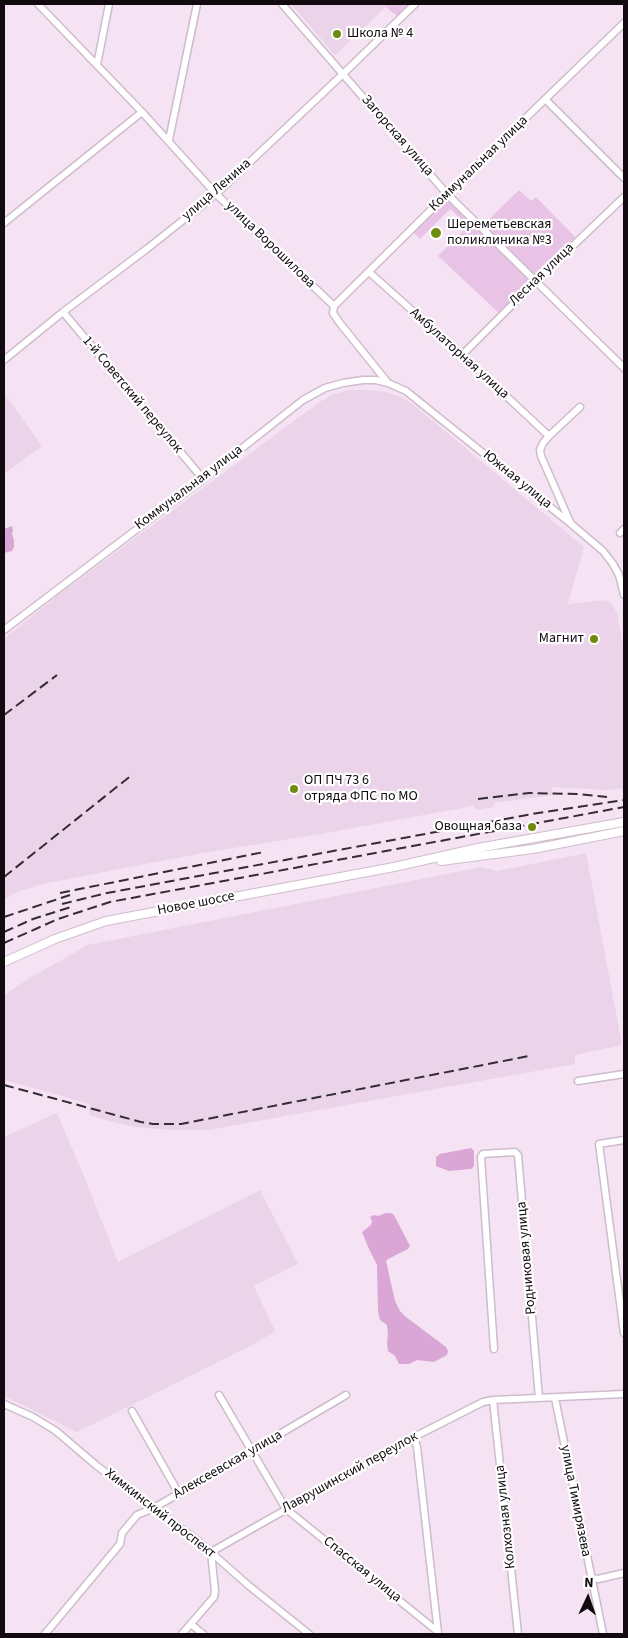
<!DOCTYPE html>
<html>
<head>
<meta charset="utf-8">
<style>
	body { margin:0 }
	#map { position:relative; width:628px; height:1638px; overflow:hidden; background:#f5e3f4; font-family:"Source Sans 3",sans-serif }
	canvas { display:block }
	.frame { position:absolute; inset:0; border:5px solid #110b10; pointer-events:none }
	.north { position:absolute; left:563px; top:1573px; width:50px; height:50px; -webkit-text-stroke:4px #fff; paint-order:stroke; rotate:3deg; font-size:14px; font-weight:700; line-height:20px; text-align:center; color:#110b10 }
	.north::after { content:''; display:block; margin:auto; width:18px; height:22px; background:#110b10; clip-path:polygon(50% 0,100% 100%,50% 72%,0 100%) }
</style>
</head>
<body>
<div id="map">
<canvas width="628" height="1638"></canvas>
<div class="frame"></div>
<div class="north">N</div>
</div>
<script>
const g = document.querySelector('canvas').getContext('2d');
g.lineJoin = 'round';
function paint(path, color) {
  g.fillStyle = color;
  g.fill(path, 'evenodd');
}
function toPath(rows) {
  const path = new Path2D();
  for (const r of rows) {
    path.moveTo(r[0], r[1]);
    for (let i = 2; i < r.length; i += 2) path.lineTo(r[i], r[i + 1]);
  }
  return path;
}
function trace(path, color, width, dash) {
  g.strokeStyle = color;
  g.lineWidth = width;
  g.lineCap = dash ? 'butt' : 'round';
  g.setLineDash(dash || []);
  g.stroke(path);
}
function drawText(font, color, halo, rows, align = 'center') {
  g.font = font + ' "Source Sans 3",sans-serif';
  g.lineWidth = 4.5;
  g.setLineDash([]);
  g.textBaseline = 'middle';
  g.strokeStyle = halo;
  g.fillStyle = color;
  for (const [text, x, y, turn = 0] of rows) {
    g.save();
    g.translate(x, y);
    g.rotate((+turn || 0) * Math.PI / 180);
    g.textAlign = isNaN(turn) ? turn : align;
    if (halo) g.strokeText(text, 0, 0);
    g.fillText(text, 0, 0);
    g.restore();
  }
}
paint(toPath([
	[291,4,389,4,335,55],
	[349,390,367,390,385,392,403,398,415,406,584,547,568,604,605,600,612,604,617,613,624,652,624,788,607,790,552,787,553,795,494,803,494,807,476,810,473,806,320,834,203,853,42,884,17,892,4,899,4,639,62,592,321,401,334,394],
	[4,393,42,446,4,474],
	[586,853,622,1045,575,1055,575,1064,208,1130,172,1130,136,1127,117,1123,89,1115,90,1104,4,1080,4,995,30,978,88,945,482,867,497,871],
	[57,1113,83,1174,118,1262,260,1190,298,1264,254,1286,275,1331,256,1343,77,1432,4,1396,4,1244,6,1242,4,1237,4,1137]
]), '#ebd3e9');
paint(toPath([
	[385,4,409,4,397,16,388,9],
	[519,190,531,201,536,197,575,237,534,278,482,226],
	[446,198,469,221,466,224,450,209,420,239,412,231],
	[471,223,531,282,499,313,438,256]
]), '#e8c3e5');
paint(toPath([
	[12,526,13,531,12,534,14,540,14,547,12,551,4,553,4,529],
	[471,1148,474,1151,474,1166,471,1169,449,1171,436,1166,436,1157,440,1154],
	[386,1213,391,1213,394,1215,410,1246,408,1249,388,1259,386,1261,395,1301,400,1311,406,1317,446,1347,448,1351,447,1355,434,1362,417,1360,409,1364,399,1364,395,1356,388,1351,387,1342,388,1333,387,1325,380,1320,378,1311,377,1265,369,1249,362,1232,371,1225,372,1221,370,1217,374,1215,378,1216]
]), '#d9a6d6');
const minor = toPath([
	[38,4,142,112,216,194,334,306,333,313,339,322,388,383],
	[282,4,447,194,624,368],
	[97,65,109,4],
	[545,99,624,178],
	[169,140,197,4],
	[4,223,142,112],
	[369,272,462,355,549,436],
	[334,306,447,194,624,23],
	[63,312,203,479],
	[462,355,535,282,624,197],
	[4,360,63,312,148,248,216,194,343,74,415,4],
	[570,522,541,456,540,450,543,443,549,436,580,407],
	[620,533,624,529],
	[4,630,203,479,303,400,325,388,343,383,363,380,376,380,388,383,406,391,570,523,603,551,613,564,619,575,624,595],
	[578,1081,624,1074],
	[624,1140,599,1144,624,1333],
	[494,1349,481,1157,483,1154,515,1152,518,1155,539,1398],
	[219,1395,286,1509,437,1631],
	[555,1398,603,1634],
	[493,1400,518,1634],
	[4,1404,33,1417,56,1431,97,1466,197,1540,248,1585,309,1634],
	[132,1411,179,1494],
	[414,1437,417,1447,438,1633],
	[211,1552,414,1437,483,1402,493,1400,624,1394],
	[591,1578,598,1579,624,1573],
	[192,1625,203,1634],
	[45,1634,120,1544,122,1533,137,1515,154,1508,346,1395],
	[182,1634,214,1597,215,1591,211,1552]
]);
const major = toPath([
	[441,861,533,849,624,831],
	[4,962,55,939,106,921,394,867,478,848,624,822]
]);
trace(minor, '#cebccc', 9);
trace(major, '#cebccc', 10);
trace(minor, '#fff', 6);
trace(major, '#fff', 8);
trace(toPath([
	[4,715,57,675],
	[478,799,529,793,578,794,607,797],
	[4,877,133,774],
	[60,893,264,852],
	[62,904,107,893,538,813,624,800],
	[4,917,70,895],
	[4,932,33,919,71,907],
	[4,943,58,919,110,902,624,807],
	[4,1085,141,1122,153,1124,181,1124,529,1056]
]), '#332c32', 2, [10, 5]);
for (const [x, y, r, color] of [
	[337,34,5,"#6e8d0f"],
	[436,233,6,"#6e8d0f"],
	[594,639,5,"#6e8d0f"],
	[294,789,5,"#6e8d0f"],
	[532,827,5,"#6e8d0f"]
]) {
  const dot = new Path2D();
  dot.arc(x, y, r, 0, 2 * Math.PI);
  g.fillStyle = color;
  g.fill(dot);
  trace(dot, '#fff', 2);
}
drawText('14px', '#110b10', '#fff', [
	["Школа № 4",347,34],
	["Шереметьевская",447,225],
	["поликлиника №3",447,241],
	["Магнит",584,639,"right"],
	["ОП ПЧ 73 6",304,781],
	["отряда ФПС по МО",304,797],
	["Овощная база",522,827,"right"]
], 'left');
drawText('14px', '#110b10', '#fff', [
	["Загорская улица",397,136,49],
	["Коммунальная улица",479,164,-44],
	["улица Ленина",217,190,-41],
	["улица Ворошилова",270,245,44],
	["Лесная улица",542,275,-44],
	["Амбулаторная улица",459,354,42],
	["1-й Советский переулок",132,395,50],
	["Южная улица",517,480,39],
	["Коммунальная улица",189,488,-37],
	["Новое шоссе",196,904,-11],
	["Родниковая улица",527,1258,-95],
	["Алексеевская улица",228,1465,-30],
	["Лаврушинский переулок",350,1473,-29],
	["улица Тимирязева",575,1501,79],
	["Химкинский проспект",160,1514,38],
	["Колхозная улица",506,1517,-96],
	["Спасская улица",362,1570,39]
]);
</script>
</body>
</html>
